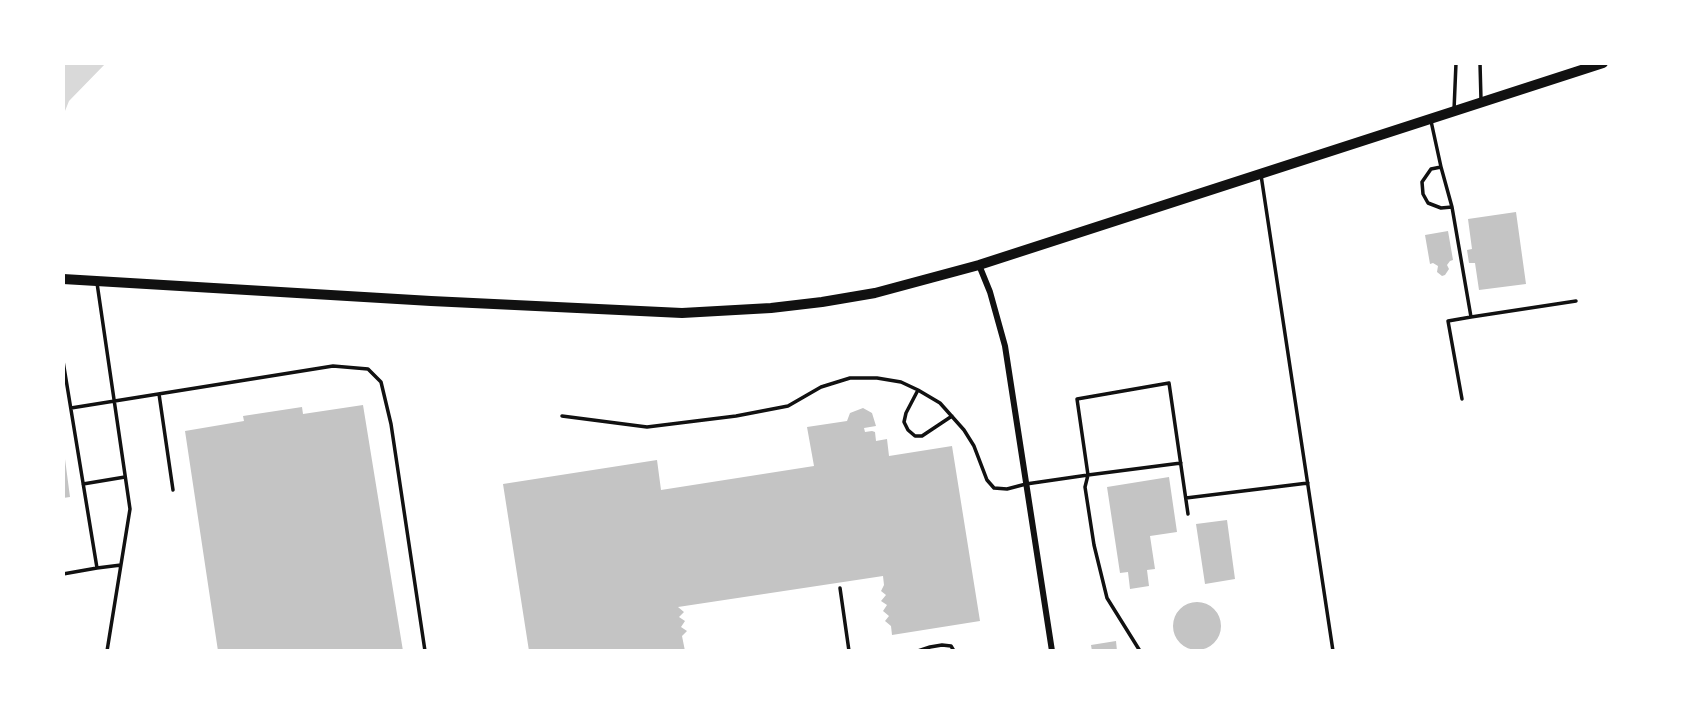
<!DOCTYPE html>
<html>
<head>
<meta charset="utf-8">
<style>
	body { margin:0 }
	#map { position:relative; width:1688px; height:714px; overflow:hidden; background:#fff; font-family:Inter,sans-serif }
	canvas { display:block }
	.frame { position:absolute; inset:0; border:65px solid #fff; pointer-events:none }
</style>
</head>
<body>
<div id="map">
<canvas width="1688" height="714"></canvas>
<div class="frame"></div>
</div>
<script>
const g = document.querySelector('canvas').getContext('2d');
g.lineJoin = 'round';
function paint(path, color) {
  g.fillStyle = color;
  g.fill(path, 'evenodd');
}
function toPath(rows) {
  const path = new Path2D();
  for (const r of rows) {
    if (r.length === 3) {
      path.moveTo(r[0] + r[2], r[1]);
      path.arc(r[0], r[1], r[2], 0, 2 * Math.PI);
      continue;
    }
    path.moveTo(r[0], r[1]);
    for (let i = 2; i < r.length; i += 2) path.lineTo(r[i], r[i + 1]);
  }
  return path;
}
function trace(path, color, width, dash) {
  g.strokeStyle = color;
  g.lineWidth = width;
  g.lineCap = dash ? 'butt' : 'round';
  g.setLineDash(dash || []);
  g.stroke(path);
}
paint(toPath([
	[63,63,106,63,69,101,63,116]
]), '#d9d9d9');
paint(toPath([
	[1516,212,1526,284,1479,290,1475,263,1469,263,1467,250,1472,249,1468,219],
	[1448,231,1453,260,1450,261,1447,265,1449,269,1445,275,1442,276,1437,272,1438,266,1433,263,1430,264,1425,235],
	[363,405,403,651,218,651,185,431,244,421,243,416,302,407,303,414],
	[863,408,872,413,876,426,864,428,865,432,872,431,875,432,876,441,887,439,889,456,952,446,980,621,892,635,891,626,885,621,889,616,883,611,887,605,881,601,886,595,881,591,884,585,883,576,678,607,684,612,679,617,685,621,681,627,687,631,682,636,685,651,529,651,503,484,657,460,661,490,814,466,807,427,847,421,850,413],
	[65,459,70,497,63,498,63,460],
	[1169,477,1177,532,1150,536,1155,569,1147,570,1149,586,1130,589,1128,572,1120,573,1107,487],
	[1227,520,1235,579,1205,584,1196,524],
	[1197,626,24],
	[1116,641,1117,651,1092,651,1091,645]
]), '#c4c4c4');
trace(toPath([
	[1480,63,1481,100],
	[1454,110,1456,63],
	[1431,121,1441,167,1431,169,1422,182,1423,194,1428,203,1441,208,1452,207,1471,317,1448,321,1462,399],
	[1441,167,1452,207],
	[1261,175,1333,651],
	[97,283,130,509,107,651],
	[1471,317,1576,301],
	[63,361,97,568,63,574],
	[918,390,906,413,904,422,908,430,915,436,922,436,952,416],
	[159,394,173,490],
	[71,408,333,366,368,369,381,382,391,424,425,651],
	[562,416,647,427,736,416,788,406,821,387,850,378,877,378,901,382,918,390,940,403,964,430,974,446,987,480,994,488,1007,489,1026,484,1088,475,1077,399,1169,383,1188,514],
	[83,484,125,477],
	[1186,498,1308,483],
	[97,568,121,565],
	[840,588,849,651],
	[918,651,930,647,942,645,951,646,954,651],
	[1140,651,1107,598,1094,545,1085,487,1088,475,1181,463]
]), '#111', 3.5);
trace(toPath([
	[979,265,990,292,1005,346,1052,651]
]), '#111', 6);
trace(toPath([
	[63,279,431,301,682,313,771,308,822,302,875,293,979,265,1603,63]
]), '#111', 10);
</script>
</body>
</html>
